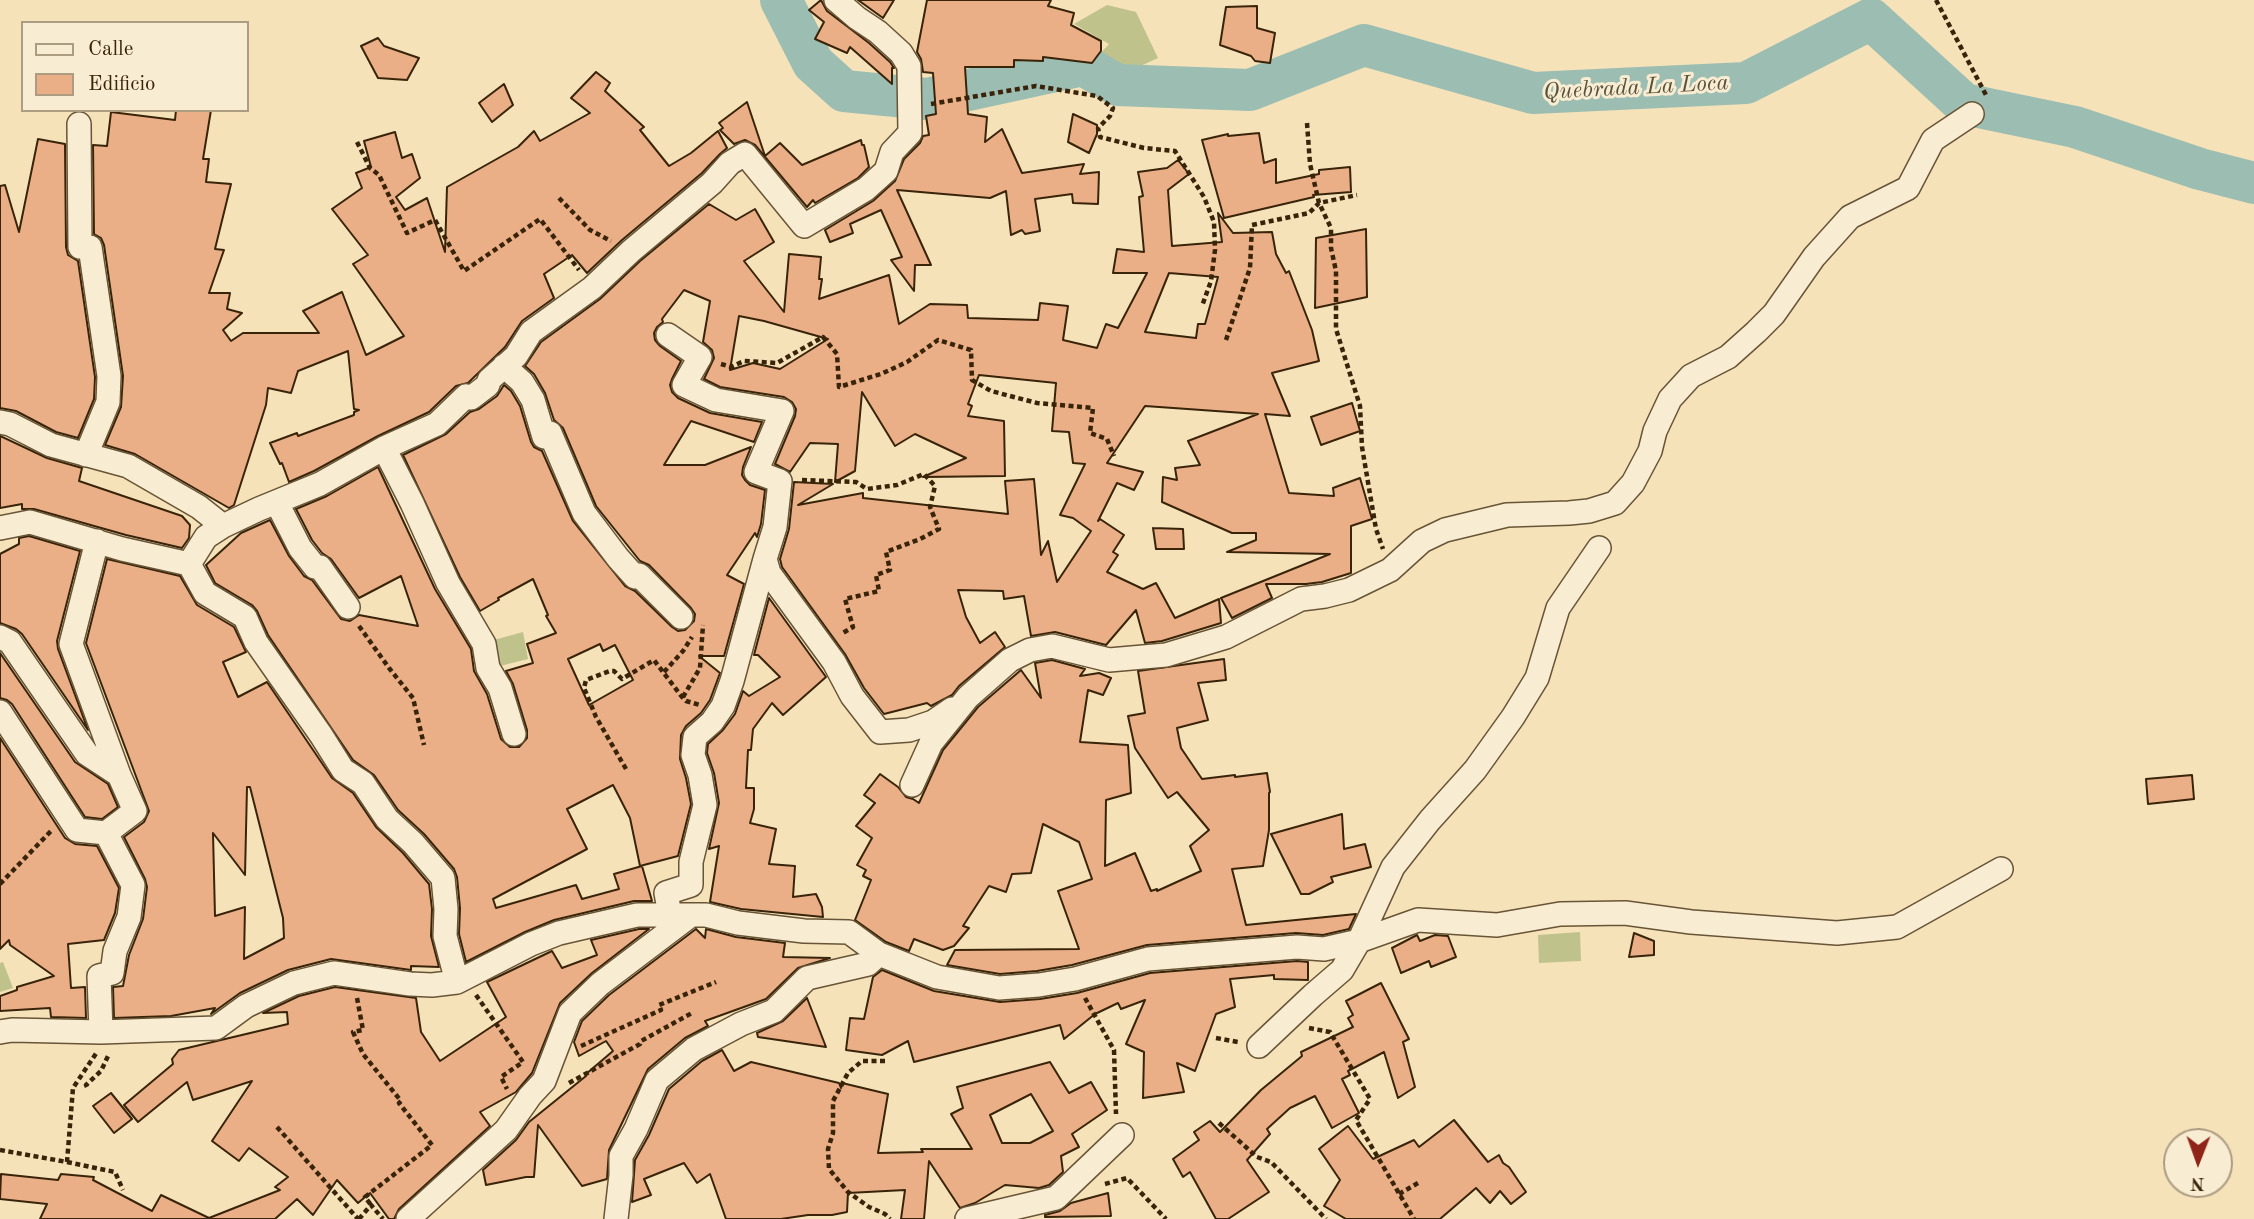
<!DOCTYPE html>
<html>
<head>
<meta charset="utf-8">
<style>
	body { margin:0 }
	#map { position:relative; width:2254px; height:1219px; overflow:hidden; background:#f5e2b9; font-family:"Old Standard TT",serif }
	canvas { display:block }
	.legend { position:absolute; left:21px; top:21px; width:228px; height:91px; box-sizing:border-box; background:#f8ecd2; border:2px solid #ac9c82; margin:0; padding:9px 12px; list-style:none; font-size:21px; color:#39240a }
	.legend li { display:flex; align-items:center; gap:14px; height:35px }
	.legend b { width:35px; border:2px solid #ac9c82 }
	.north { position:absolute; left:2163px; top:1128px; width:70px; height:70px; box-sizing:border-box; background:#f8ecd2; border:2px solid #ac9c82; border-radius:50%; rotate:181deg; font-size:19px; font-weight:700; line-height:28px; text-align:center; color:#39240a }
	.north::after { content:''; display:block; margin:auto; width:24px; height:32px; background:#8f2418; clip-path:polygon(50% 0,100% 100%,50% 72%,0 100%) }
</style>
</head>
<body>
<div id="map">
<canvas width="2254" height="1219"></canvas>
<ul class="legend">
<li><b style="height:9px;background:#f8ecd2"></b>Calle</li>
<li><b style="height:19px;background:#eaaf87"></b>Edificio</li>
</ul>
<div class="north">N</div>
</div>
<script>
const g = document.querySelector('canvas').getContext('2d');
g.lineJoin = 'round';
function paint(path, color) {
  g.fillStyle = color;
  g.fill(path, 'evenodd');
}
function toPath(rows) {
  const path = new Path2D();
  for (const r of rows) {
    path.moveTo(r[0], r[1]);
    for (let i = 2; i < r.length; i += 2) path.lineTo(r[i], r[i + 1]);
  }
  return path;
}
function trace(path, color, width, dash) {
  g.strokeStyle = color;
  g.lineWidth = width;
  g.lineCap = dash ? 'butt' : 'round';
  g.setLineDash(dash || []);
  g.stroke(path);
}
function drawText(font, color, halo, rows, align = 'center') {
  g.font = font + ' "Old Standard TT",serif';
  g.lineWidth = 6;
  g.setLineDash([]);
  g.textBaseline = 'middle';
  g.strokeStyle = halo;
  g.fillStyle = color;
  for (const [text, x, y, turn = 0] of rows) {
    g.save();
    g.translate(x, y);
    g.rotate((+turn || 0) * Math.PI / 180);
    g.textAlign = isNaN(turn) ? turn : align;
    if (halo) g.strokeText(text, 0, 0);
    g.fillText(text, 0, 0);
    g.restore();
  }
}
paint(toPath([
	[1107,5,1136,12,1158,58,1116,77,1090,65,1109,44,1074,24],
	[523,632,528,659,496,667,490,641],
	[1580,932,1581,961,1539,963,1538,935],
	[3,962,13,988,0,992,0,963]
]), '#c0c28c');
trace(toPath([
	[781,0,813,63,844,91,927,99,1083,65,1117,85,1250,90,1364,45,1533,93,1746,83,1871,19,1964,104,2075,127,2200,169,2254,183]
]), '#9cbdb2', 42);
const building = toPath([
	[821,0,827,11,869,43,890,62,894,68,892,68,892,84,850,47,847,53,815,39,824,22,809,10,821,0],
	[858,0,894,0,883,18,858,0],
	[927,0,1051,0,1048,6,1074,13,1071,25,1101,41,1101,51,1092,63,1043,57,1043,61,1014,60,1014,67,965,67,968,114,987,117,985,142,1002,129,1022,173,1084,164,1080,174,1099,172,1098,204,1073,203,1072,194,1035,199,1040,231,1025,234,1022,230,1011,235,1006,191,990,198,897,190,931,265,915,265,914,291,891,260,902,257,881,210,850,224,853,233,830,242,825,230,873,201,895,181,904,159,920,143,923,136,929,135,926,116,936,114,933,73,923,72,921,59,917,52,927,0],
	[1257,6,1257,28,1275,33,1270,63,1255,61,1251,56,1220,45,1226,7,1257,6],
	[378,38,384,46,419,58,407,80,378,78,361,46,378,38],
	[596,72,610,83,605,91,644,127,640,130,669,166,691,153,718,131,727,148,720,154,702,173,622,240,587,273,572,255,544,274,554,298,522,321,505,347,468,383,456,386,429,412,378,436,314,471,289,482,282,463,280,464,270,443,297,433,298,436,354,415,354,412,359,410,354,409,348,351,298,371,291,393,268,388,266,405,234,505,229,508,135,454,105,445,121,407,123,376,104,245,101,238,94,234,93,145,107,146,111,112,175,120,176,110,211,110,203,159,209,159,206,182,231,184,215,249,224,250,209,293,230,293,227,309,242,313,223,330,231,341,243,333,319,333,303,311,342,292,366,355,404,336,353,264,368,255,332,209,362,188,356,173,371,167,364,141,395,132,402,158,412,154,420,178,396,197,405,210,427,198,445,252,447,187,518,147,534,131,540,141,590,113,571,98,596,72],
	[504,84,513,105,492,122,479,103,504,84],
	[747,102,765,156,780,143,802,165,861,140,862,145,864,145,869,167,858,178,815,203,813,200,807,207,755,145,745,140,734,144,720,130,723,128,719,123,747,102],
	[1073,114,1097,125,1097,134,1089,153,1068,142,1073,114],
	[1259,133,1264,163,1276,159,1276,183,1319,174,1319,170,1350,167,1351,192,1313,195,1314,197,1224,218,1202,140,1228,134,1228,136,1259,133],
	[38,139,65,144,66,247,68,255,78,261,95,377,94,399,78,438,56,432,16,411,0,408,0,186,5,185,19,232,38,139],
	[1178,160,1189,174,1168,190,1172,246,1222,242,1218,213,1233,233,1272,232,1276,254,1286,273,1289,271,1312,330,1319,361,1272,373,1290,416,1265,414,1289,493,1334,496,1333,488,1360,478,1372,519,1351,526,1351,573,1322,582,1306,584,1266,584,1272,598,1232,618,1221,598,1330,554,1227,552,1256,540,1256,533,1232,533,1162,502,1163,477,1177,480,1175,468,1200,465,1188,441,1258,414,1145,406,1107,463,1143,472,1134,490,1117,483,1098,521,1100,519,1124,535,1113,552,1118,555,1107,572,1143,589,1156,583,1175,618,1219,599,1221,623,1162,641,1145,643,1136,610,1106,645,1055,632,1031,636,1024,596,1004,599,1003,591,958,590,966,617,980,643,995,632,1005,647,959,686,952,695,931,706,927,703,884,714,864,688,845,654,782,567,780,559,789,529,794,482,833,484,798,505,863,493,863,498,1008,514,1005,481,1034,479,1041,555,1048,541,1057,582,1091,531,1073,518,1060,515,1085,464,1073,463,1069,432,1052,431,1056,383,979,375,968,404,972,406,968,416,1004,421,1005,476,923,477,966,458,915,434,895,446,862,392,855,471,835,482,838,444,810,443,790,472,775,464,795,416,796,409,792,402,784,397,720,387,704,379,714,358,712,350,703,342,710,301,684,290,662,319,663,322,657,327,654,333,655,340,660,346,681,361,672,379,670,385,672,392,678,398,710,413,762,422,754,442,691,421,664,465,705,465,751,447,743,467,742,475,745,480,750,485,765,490,761,524,757,537,755,533,727,575,744,584,724,656,699,656,720,673,710,700,701,713,686,726,681,735,680,759,686,778,691,804,678,856,640,866,630,818,613,785,567,809,587,849,493,899,496,908,576,885,582,899,619,889,614,874,642,866,652,901,634,901,554,920,525,932,466,962,459,934,460,908,457,877,454,869,424,834,398,810,374,775,353,760,268,635,257,611,252,605,215,583,206,565,241,533,270,520,289,556,304,576,312,580,341,619,350,621,359,615,418,626,401,576,359,598,331,559,322,553,312,540,296,509,327,496,378,467,435,589,471,649,474,671,487,694,501,739,510,747,519,747,527,738,527,730,513,684,506,671,533,663,527,644,556,633,546,616,548,615,533,579,498,598,499,600,480,611,460,577,403,455,446,434,470,412,479,409,497,396,504,385,511,391,520,406,531,442,534,447,542,451,573,521,625,586,635,591,672,627,678,631,685,630,694,621,695,614,691,608,649,565,640,561,596,506,563,428,554,420,545,393,534,374,525,366,541,342,600,299,640,261,709,204,736,220,755,209,774,242,744,261,784,312,789,254,821,257,819,279,822,279,819,299,889,275,899,324,930,304,967,305,968,318,1038,320,1040,303,1068,306,1063,340,1097,348,1106,324,1118,328,1147,273,1113,273,1117,249,1144,252,1139,197,1143,196,1138,172,1167,168,1178,160],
	[1169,273,1218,277,1205,324,1198,324,1196,338,1145,332,1169,273],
	[739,316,764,321,828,339,780,369,753,363,730,370,739,316],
	[600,644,603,651,615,645,633,680,589,705,568,659,600,644],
	[1366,229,1367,297,1315,308,1316,238,1366,229],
	[1352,403,1360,431,1321,445,1311,417,1352,403],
	[0,436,47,458,82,468,79,481,182,516,190,525,189,538,182,548,126,535,34,509,22,509,22,504,0,508,0,436],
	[1153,528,1183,529,1184,549,1156,549,1153,528],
	[29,536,80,551,57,641,58,649,88,730,22,634,16,629,0,623,0,554,19,544,19,538,29,536],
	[107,559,180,576,197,605,234,627,246,652,223,662,238,697,267,682,332,778,353,793,376,827,403,853,429,884,432,909,431,936,439,967,411,966,411,970,331,959,288,970,240,993,211,1014,215,1008,171,1016,114,1018,113,987,123,986,129,955,143,919,147,887,145,879,124,837,144,822,149,811,86,643,107,559],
	[247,787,250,787,283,918,284,938,244,959,245,907,215,916,213,833,245,875,247,787],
	[769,598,826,677,783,715,772,703,753,729,751,750,748,750,746,788,754,788,754,809,750,823,776,829,769,864,795,866,793,897,816,894,822,907,823,917,741,909,710,902,719,846,709,849,719,803,714,773,707,753,708,744,723,730,735,714,743,691,749,696,780,677,758,655,754,655,769,598],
	[0,653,75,762,108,784,118,807,102,819,85,817,12,704,7,700,0,698,0,653],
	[1224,659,1226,680,1198,683,1208,720,1177,728,1181,748,1202,779,1235,775,1235,777,1267,773,1270,792,1269,793,1269,830,1263,866,1232,869,1246,925,1356,914,1349,929,1323,935,1296,933,1147,945,1072,965,1037,971,1000,974,947,965,955,950,1079,949,1058,891,1092,879,1079,842,1043,824,1031,873,1012,874,1006,892,989,886,963,926,969,928,954,946,943,950,914,939,909,951,886,942,855,920,871,880,863,876,866,870,857,865,872,838,856,826,875,803,864,795,880,774,898,787,906,797,913,799,919,803,943,750,978,707,1021,670,1041,698,1035,663,1052,660,1085,669,1080,676,1099,673,1111,678,1103,695,1088,690,1080,742,1128,745,1131,793,1106,800,1105,866,1135,853,1151,891,1157,889,1157,891,1201,871,1190,846,1209,830,1177,792,1168,798,1135,748,1128,716,1145,713,1138,671,1224,659],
	[0,738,65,838,75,844,97,846,119,888,115,913,104,940,68,944,71,988,85,987,86,1018,51,1017,50,1008,0,1011,0,996,17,990,17,987,54,976,10,945,9,940,0,949,0,738],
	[2192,775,2194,799,2148,804,2146,779,2192,775],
	[1342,814,1344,849,1365,844,1371,867,1331,877,1333,882,1309,894,1301,894,1271,834,1342,814],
	[639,929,649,929,592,973,560,1003,532,1073,516,1092,480,1112,490,1126,399,1209,394,1219,389,1219,370,1193,358,1203,337,1180,313,1215,297,1199,275,1219,40,1219,47,1204,0,1199,1,1174,58,1180,61,1174,94,1177,93,1180,152,1211,161,1195,209,1218,280,1190,275,1187,288,1177,249,1148,239,1161,212,1141,252,1081,193,1100,187,1082,138,1122,124,1105,173,1064,172,1059,179,1050,288,1024,287,1012,263,1013,299,996,335,987,416,998,421,1032,440,1061,506,1017,487,982,552,951,562,968,597,955,591,940,639,929],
	[696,929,705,938,706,929,736,937,785,943,783,957,830,958,798,968,766,999,705,1021,708,1026,685,1038,648,1069,609,1150,607,1179,582,1186,538,1125,534,1177,526,1177,486,1185,483,1170,516,1140,529,1122,586,1076,586,1074,613,1051,606,1041,579,1056,574,1042,582,1021,609,995,696,929],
	[1634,933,1654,941,1654,955,1629,957,1634,933],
	[1417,935,1420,941,1435,935,1448,936,1456,957,1431,967,1429,961,1401,973,1392,948,1417,935],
	[1297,961,1308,962,1308,980,1274,979,1274,975,1230,979,1235,1007,1216,1014,1195,1071,1177,1063,1184,1092,1143,1098,1144,1052,1126,1044,1145,1000,1121,1009,1118,1003,1095,1014,1064,1039,1060,1025,914,1062,908,1041,882,1055,846,1050,850,1018,864,1019,873,977,882,970,934,991,1000,1002,1040,999,1077,993,1150,973,1297,961],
	[1381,983,1409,1039,1403,1042,1415,1087,1398,1098,1384,1052,1348,1071,1350,1075,1342,1079,1359,1113,1332,1128,1315,1096,1290,1108,1267,1129,1270,1134,1247,1160,1269,1192,1228,1219,1216,1219,1190,1172,1183,1177,1173,1159,1199,1140,1194,1132,1210,1121,1220,1132,1261,1090,1302,1056,1301,1052,1353,1027,1348,1018,1353,1015,1346,1001,1381,983],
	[807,998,826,1047,758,1037,757,1033,783,1021,807,998],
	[722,1050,734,1071,751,1062,839,1083,841,1088,842,1083,888,1094,878,1153,923,1152,921,1149,972,1149,951,1114,963,1108,957,1087,1050,1062,1069,1093,1091,1082,1107,1110,1072,1134,1079,1147,1061,1156,1063,1172,1049,1185,1039,1188,1005,1185,975,1203,960,1208,929,1161,924,1219,901,1219,905,1190,848,1193,847,1212,832,1215,808,1215,781,1219,726,1219,710,1174,697,1183,684,1163,644,1179,651,1195,632,1202,635,1160,649,1135,669,1089,702,1061,722,1050],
	[1031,1094,1053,1131,1030,1143,1002,1143,990,1115,1031,1094],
	[111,1093,132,1119,114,1133,93,1106,111,1093],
	[1454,1120,1488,1162,1499,1155,1503,1163,1509,1167,1526,1192,1511,1204,1500,1191,1490,1203,1476,1188,1440,1219,1346,1219,1324,1206,1340,1180,1319,1149,1348,1126,1373,1159,1414,1140,1419,1147,1454,1120],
	[1108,1193,1111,1216,1045,1217,1045,1215,1060,1211,1071,1203,1108,1193]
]);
paint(building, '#eaaf87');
trace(building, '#39240a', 2);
const minor = toPath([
	[79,124,80,247,90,247,109,376,108,402,86,455],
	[668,335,700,357,684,385,716,400,782,411,756,472,780,481,775,527,765,559,769,573,834,662,852,696,880,732,909,730,933,722,952,709],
	[504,366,522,382,533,400,544,437,550,433,584,513,618,558,635,577,639,575,681,617],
	[0,422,10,424,51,445,128,466,199,507,223,526],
	[384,448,412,503,448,583,484,644,488,668,500,688,514,734],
	[277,503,300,548,315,567,320,567,348,607],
	[0,528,30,522,122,549,189,564,205,593,245,617,256,642,321,735,343,770,363,783,387,819,413,843,443,878,446,909,445,936,457,982,432,985,410,984,334,973,294,983,246,1006,216,1028,101,1032,12,1030,0,1032],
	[97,541,71,644,119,775],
	[189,564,206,537,223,526,259,509,320,484,384,448,437,424,466,396,471,398,488,385,489,380,516,356,531,332,592,288,631,251,712,183,730,163,745,154,804,226,866,189,886,171,892,152,910,133,909,66,901,53,878,32,857,18,836,0],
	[0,637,10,642,87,754,119,775,135,811,106,833,133,885,129,917,115,951,112,973,99,976,101,1032],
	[0,712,77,830,106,833],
	[912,785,931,743,968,697,1010,660,1030,650,1052,646,1109,660,1166,655,1226,637,1301,599,1325,596,1349,590,1390,570,1422,541,1445,530,1507,515,1569,513,1589,511,1615,503,1633,483,1650,451,1655,431,1670,399,1691,376,1728,357,1756,332,1774,314,1814,257,1850,217,1908,188,1933,140,1972,114],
	[670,915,666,893,691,885,691,862,705,805,700,775,693,755,695,737,712,722,723,706,732,681,765,559],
	[457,982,531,944,559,933,637,915,706,915,738,923,804,931,849,932,879,954,937,977,999,988,1039,985,1075,979,1148,959,1297,947,1324,949,1359,941,1418,920,1497,925,1560,914,1625,913,1691,922,1837,933,1897,927,2001,869],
	[1259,1046,1313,995,1342,970,1359,941,1393,867,1430,820,1475,770,1513,717,1537,678,1558,608,1599,548],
	[408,1219,506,1130,530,1096,544,1081,570,1013,600,984,691,915],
	[616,1219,621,1175,621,1156,636,1129,657,1080,694,1049,741,1024,774,1011,807,978,868,964,879,954],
	[967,1219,1056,1198,1122,1135]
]);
trace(minor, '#685436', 26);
trace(toPath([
	[1936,0,1986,95],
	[931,104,1036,86,1097,96,1113,108,1110,116,1098,128,1100,137,1144,148,1175,151,1204,197,1214,222,1215,250,1211,281,1202,306],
	[1307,123,1310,164,1319,203,1331,228,1331,248,1336,271,1336,329,1360,406,1362,447,1376,529,1383,549],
	[357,142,370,168,379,175,407,233,435,220,464,271,540,219,579,270],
	[559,198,590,230,611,241],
	[1226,340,1250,268,1252,225,1309,213,1319,203,1357,195],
	[721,364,731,367,744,361,777,363,823,337,837,354,839,387,881,374,907,362,938,340,971,350,972,380,991,391,1037,403,1093,408,1090,433,1107,439,1114,456],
	[802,480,856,482,867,489,897,485,924,474,935,486,930,507,939,529,920,539,886,552,890,570,876,575,879,591,845,599,853,627,841,634],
	[359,626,389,668,413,698,424,745],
	[664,672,683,651,692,637],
	[683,697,700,668,703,625],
	[626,769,596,717,584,688,586,680,610,671,614,671,622,679,654,660,682,697,686,701,700,705],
	[0,884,52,830],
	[476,995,523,1062,501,1077,507,1089],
	[357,998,363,1030,353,1032,363,1054,401,1101,399,1103,432,1145,365,1197,371,1205],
	[1085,998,1114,1050,1116,1114],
	[1309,1028,1330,1032,1370,1099,1356,1120,1414,1219],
	[1216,1038,1238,1042],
	[581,1046,661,1010,659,1005,716,982],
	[885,1061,862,1061,848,1073,833,1101,833,1133,828,1149,829,1169,848,1192,869,1207,885,1214,890,1219],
	[569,1083,640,1044,641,1041,692,1013],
	[87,1087,86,1085,101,1071,109,1054],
	[1219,1123,1257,1157,1271,1162,1326,1219],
	[277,1127,358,1219],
	[0,1150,67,1162,73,1088,97,1052],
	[67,1162,115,1172,123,1190],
	[1105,1184,1127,1178,1166,1219],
	[1399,1194,1418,1183],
	[359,1219,371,1205,383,1219]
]), '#39240a', 4.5, [5, 3.5]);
trace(minor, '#f8ecd2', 23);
drawText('italic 23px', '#57523c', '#f8ecd2', [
	["Quebrada La Loca",1636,88,-3]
]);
</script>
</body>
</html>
